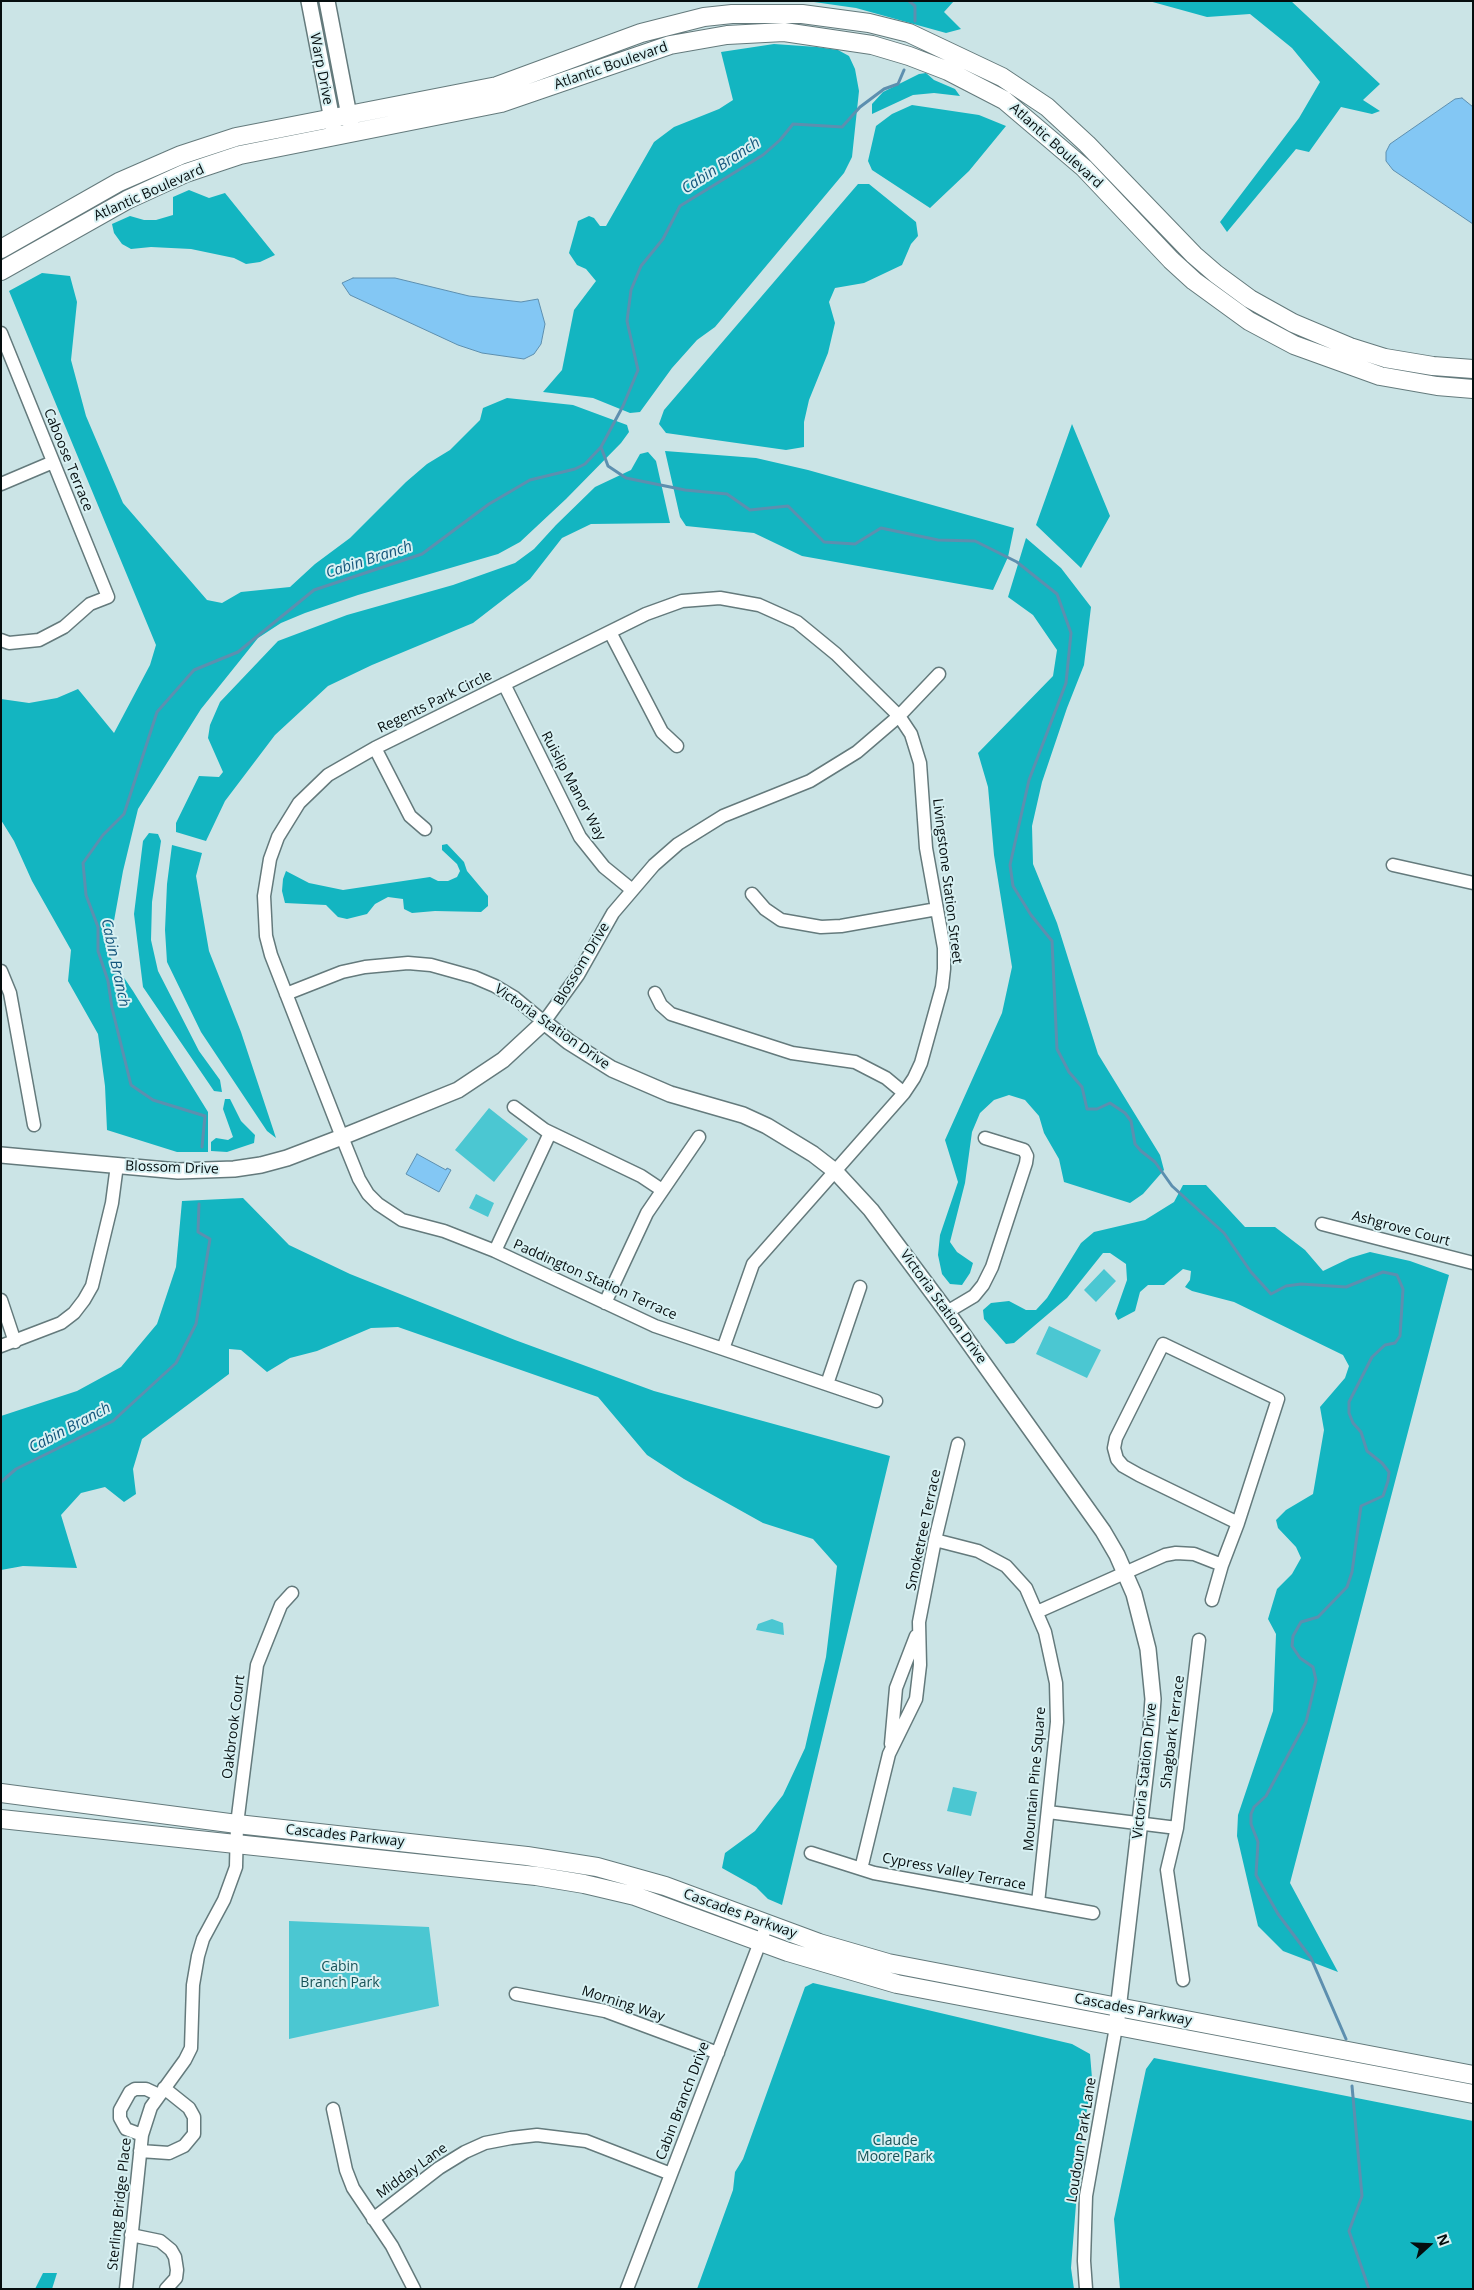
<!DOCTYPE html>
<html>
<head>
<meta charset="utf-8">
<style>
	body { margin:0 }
	#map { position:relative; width:1474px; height:2290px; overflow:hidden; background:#cbe4e6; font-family:"Open Sans",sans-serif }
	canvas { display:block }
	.frame { position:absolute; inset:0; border:2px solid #050d0e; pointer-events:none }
	.north { position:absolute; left:1404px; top:2220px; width:50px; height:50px; -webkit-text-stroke:4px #d8f1f3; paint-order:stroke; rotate:70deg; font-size:14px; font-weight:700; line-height:20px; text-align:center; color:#050d0e }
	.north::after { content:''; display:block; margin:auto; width:18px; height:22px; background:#050d0e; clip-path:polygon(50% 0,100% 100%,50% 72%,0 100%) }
</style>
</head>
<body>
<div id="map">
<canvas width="1474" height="2290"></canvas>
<div class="frame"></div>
<div class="north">N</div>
</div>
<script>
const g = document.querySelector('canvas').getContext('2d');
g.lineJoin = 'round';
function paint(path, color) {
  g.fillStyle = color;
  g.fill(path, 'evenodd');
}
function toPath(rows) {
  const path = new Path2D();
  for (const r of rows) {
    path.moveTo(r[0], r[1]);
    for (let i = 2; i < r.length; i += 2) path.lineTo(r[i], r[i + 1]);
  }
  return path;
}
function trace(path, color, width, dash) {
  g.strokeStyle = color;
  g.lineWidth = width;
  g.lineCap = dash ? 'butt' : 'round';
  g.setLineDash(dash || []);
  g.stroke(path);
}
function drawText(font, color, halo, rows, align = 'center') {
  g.font = font + ' "Open Sans",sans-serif';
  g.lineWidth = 4;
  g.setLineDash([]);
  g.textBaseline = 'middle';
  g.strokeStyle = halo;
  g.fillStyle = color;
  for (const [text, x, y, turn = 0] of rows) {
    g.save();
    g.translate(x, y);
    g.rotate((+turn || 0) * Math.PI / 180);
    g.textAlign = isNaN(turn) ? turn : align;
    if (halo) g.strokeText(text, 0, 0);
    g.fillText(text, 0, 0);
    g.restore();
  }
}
paint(toPath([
	[489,1108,528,1139,494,1182,455,1150],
	[476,1194,494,1203,488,1217,469,1208],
	[1104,1269,1116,1281,1096,1302,1084,1290],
	[1049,1326,1101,1350,1087,1378,1036,1354],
	[772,1619,783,1623,784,1635,756,1630,758,1624],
	[953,1787,977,1792,971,1816,947,1811],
	[289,1921,429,1927,439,2006,289,2039]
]), '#4bc7d2');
paint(toPath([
	[807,1,954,1,944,12,961,29,946,33,856,8],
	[1149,1,1291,1,1380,84,1363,100,1380,111,1372,114,1341,107,1309,152,1296,149,1227,232,1220,222,1299,118,1320,82,1292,48,1250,14,1207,17],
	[774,44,817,47,838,50,849,56,855,69,859,91,852,157,844,173,715,327,697,340,672,368,640,412,630,413,593,398,543,392,562,370,574,310,596,281,586,269,577,265,569,253,578,221,589,216,594,218,600,226,606,226,654,142,674,127,719,109,733,100,721,52],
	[926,73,934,80,955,89,960,96,934,93,913,95,872,114,872,104,883,92,919,74],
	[912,105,979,115,1006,126,969,171,930,208,872,170,868,161,876,126,892,114],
	[858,184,869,184,916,222,918,236,911,244,902,265,864,283,835,288,829,302,835,323,828,353,809,400,804,422,804,447,786,450,666,433,659,424,664,410],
	[189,190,209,198,225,193,275,255,260,262,246,264,234,258,191,249,151,247,131,249,122,244,114,233,112,224,130,216,144,220,156,220,173,215,173,197],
	[42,273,70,276,77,302,71,360,86,416,123,503,207,600,222,603,241,592,290,587,315,564,350,538,406,482,427,464,450,450,480,420,483,408,507,398,573,405,627,425,629,432,621,443,566,499,520,542,498,554,358,595,305,613,281,623,258,638,201,709,138,809,123,871,108,954,133,991,208,1112,208,1152,177,1152,107,1130,105,1086,98,1034,68,981,71,950,32,881,14,841,1,820,1,699,29,703,57,698,78,689,114,733,150,665,156,645,9,291],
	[1072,424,1110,516,1081,568,1036,525],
	[665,451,756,458,808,470,1014,528,1008,557,993,590,802,556,754,533,686,526,680,517],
	[648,452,656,461,670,523,591,524,562,538,530,579,473,623,372,665,328,686,275,735,225,801,206,841,176,832,176,823,199,776,219,777,223,772,208,738,210,725,220,702,278,641,347,615,453,585,515,563,534,549,556,525,595,487,631,470,640,454],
	[1026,538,1061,568,1091,607,1084,665,1067,708,1042,782,1032,826,1033,864,1057,923,1098,1054,1160,1155,1164,1170,1143,1194,1130,1203,1064,1182,1059,1159,1044,1133,1039,1116,1025,1100,1009,1095,994,1100,980,1113,972,1132,965,1183,950,1242,957,1252,973,1263,970,1273,962,1285,950,1284,942,1274,938,1255,940,1235,958,1182,945,1140,1002,1013,1012,967,994,855,988,787,978,753,1053,676,1057,650,1033,615,1008,597],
	[149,833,158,834,161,841,152,902,151,940,158,971,199,1051,220,1080,222,1092,214,1091,143,987,134,914,143,841],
	[447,844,464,862,467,871,488,896,488,906,481,912,435,911,412,913,404,909,403,899,388,897,375,904,367,914,347,919,338,917,326,905,285,903,282,891,283,879,286,871,309,883,343,890,430,877,438,881,448,881,457,877,460,871,457,864,442,850,442,845],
	[172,845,202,853,196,876,209,951,241,1032,276,1138,267,1131,201,1032,167,962,165,930,167,884],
	[225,1099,230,1099,241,1121,255,1135,254,1143,227,1152,211,1151,211,1142,216,1138,228,1140,233,1137,223,1109],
	[1183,1185,1206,1185,1245,1227,1275,1227,1305,1250,1323,1271,1350,1258,1370,1252,1410,1261,1449,1275,1290,1883,1338,1972,1283,1951,1258,1926,1237,1836,1238,1815,1273,1711,1276,1634,1268,1619,1277,1589,1292,1574,1301,1558,1296,1547,1278,1528,1276,1520,1286,1510,1313,1494,1324,1430,1320,1407,1345,1378,1349,1366,1343,1355,1234,1302,1192,1291,1185,1287,1190,1280,1191,1271,1183,1269,1164,1285,1148,1285,1140,1292,1135,1311,1118,1320,1115,1314,1127,1280,1126,1264,1110,1253,1103,1253,1067,1298,1014,1343,1006,1344,984,1319,983,1310,991,1303,1009,1301,1026,1310,1036,1310,1047,1298,1081,1243,1094,1232,1145,1220,1174,1202],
	[243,1198,289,1245,350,1274,515,1340,654,1391,890,1456,782,1905,768,1899,756,1887,722,1868,725,1853,755,1831,783,1795,805,1748,826,1657,837,1566,813,1539,763,1523,684,1479,647,1455,598,1397,398,1327,371,1328,317,1351,290,1358,267,1372,241,1350,229,1349,229,1374,142,1439,133,1469,136,1494,124,1502,105,1487,81,1493,61,1515,77,1568,23,1566,1,1570,1,1416,77,1391,121,1367,157,1324,176,1267,182,1201],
	[813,1983,1072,2044,1090,2054,1092,2078,1080,2153,1071,2268,1074,2289,697,2289,733,2190,735,2172,743,2159,805,1987],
	[1154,2058,1473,2121,1473,2289,1120,2289,1114,2219,1146,2069],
	[43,2273,57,2273,52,2289,35,2289]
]), '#13b5c1');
const water = toPath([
	[1462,98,1473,107,1473,224,1393,170,1386,161,1386,152,1390,144,1455,99,1462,98],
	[353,278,395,278,469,296,521,302,538,299,545,324,541,344,534,354,524,359,482,353,458,345,350,295,342,283,353,278],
	[417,1154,446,1170,447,1168,451,1170,439,1192,406,1174,417,1154]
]);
paint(water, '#83c7f4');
trace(water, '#5d8faf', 1);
trace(toPath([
	[909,1,915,6,915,21],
	[601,447,608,466,626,478,685,490,727,494,750,510,788,506,824,542,855,544,881,528,938,540,975,541,1017,562,1057,594,1071,633,1066,683,1029,780,1010,865,1013,886,1031,915,1052,941,1057,1049,1069,1072,1082,1087,1087,1109,1097,1109,1110,1103,1125,1113,1131,1121,1135,1144,1141,1151,1155,1162,1172,1186,1224,1233,1251,1272,1271,1294,1286,1286,1301,1284,1346,1287,1383,1272,1397,1275,1403,1289,1400,1336,1395,1343,1385,1345,1372,1357,1349,1402,1349,1413,1353,1423,1361,1432,1367,1451,1382,1463,1389,1472,1388,1481,1383,1496,1361,1506,1352,1572,1347,1587,1318,1617,1301,1622,1293,1636,1292,1646,1300,1658,1313,1667,1316,1680,1306,1722,1266,1796,1254,1807,1251,1814,1251,1824,1258,1842,1256,1875,1278,1914,1311,1958,1346,2039],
	[202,1147,205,1116,153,1100,131,1085,112,1008,108,981,98,951,98,927,86,895,83,863,103,835,124,814,157,712,194,670,238,652,314,590,422,554,489,504,530,480,575,469,585,464,601,447,623,406,638,370,627,321,631,290,641,266,663,239,680,206,763,155,780,140,793,124,842,127,860,107,884,89,898,84,904,70],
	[1,1482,16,1469,113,1421,176,1363,196,1324,210,1239,198,1232,199,1204],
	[1352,2086,1362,2196,1349,2231,1369,2289]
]), '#5d8faf', 3);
const minor = toPath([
	[1,333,108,597,90,604,64,627,39,640,9,643,1,640],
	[1,484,53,462],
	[610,632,662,732,677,746],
	[504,684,580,837,604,867,631,889],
	[375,748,410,816,425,829],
	[1393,865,1473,883],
	[752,894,765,909,781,920,821,927,841,926,937,909],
	[1,971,10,993,34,1125],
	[655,993,661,1005,671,1014,792,1053,855,1062,886,1078,904,1093],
	[286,994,342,972,365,967,408,963,431,965,474,977,495,986,515,998,544,1022,578,975,613,913,654,865,678,844,723,816,810,781,857,752,899,716,939,674],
	[514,1107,545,1130,641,1176,662,1190],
	[1322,1224,1473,1263],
	[495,1251,550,1133],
	[1,1300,15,1342],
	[605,1303,647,1213,699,1137],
	[947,1312,974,1296,983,1285,992,1267,1026,1163,1027,1156,1024,1150,985,1138],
	[1,1346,61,1323,74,1313,84,1300,92,1286,112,1203,117,1165],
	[723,1349,753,1264,904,1093,914,1078,921,1063,942,987,944,969,944,948,926,848,920,763,911,734,899,716,836,654,797,622,759,605,720,598,682,601,646,614,375,748,328,775,299,803,278,837,270,859,264,896,266,936,271,955,342,1137,359,1179,368,1194,378,1204,402,1220,444,1231,495,1251,655,1326,723,1349,876,1401],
	[827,1384,860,1287],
	[935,1540,978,1551,1006,1566,1026,1588,1045,1632,1056,1683,1057,1722,1038,1903],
	[1212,1600,1222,1565,1238,1523,1278,1399,1163,1344,1116,1438,1114,1448,1117,1459,1123,1466,1139,1475,1238,1523],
	[1037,1612,1165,1555,1176,1553,1194,1554,1222,1565],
	[891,1744,896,1688,916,1636],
	[1048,1812,1177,1828],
	[811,1853,874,1873,1093,1913],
	[861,1869,889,1754,916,1699,920,1665,919,1622,935,1540,958,1444],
	[1183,1980,1167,1870,1177,1828,1199,1640],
	[516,1994,605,2011,718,2053],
	[333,2109,346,2170,353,2188,392,2246,414,2289],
	[142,2135,126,2129,120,2118,120,2110,130,2092,135,2089,146,2089,159,2095],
	[140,2151,169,2153,184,2146,194,2134,194,2117,189,2108,164,2088],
	[373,2219,439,2168,465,2152,485,2143,511,2138,537,2135,586,2141,671,2174],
	[131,2235,160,2241,171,2250,175,2257,177,2270,176,2278,166,2289],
	[126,2289,142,2135,151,2107,185,2060,191,2048,193,1985,198,1956,203,1939,224,1900,236,1867,237,1824,257,1665,281,1605,292,1593],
	[627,2289,767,1924],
	[1086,2289,1084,2261,1086,2196,1116,2027]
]);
const tertiary = toPath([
	[309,1,334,130],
	[327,1,351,126],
	[1,1155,178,1171,234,1169,261,1165,287,1158,342,1137,458,1090,503,1060,544,1022,569,1042,612,1069,670,1094,743,1115,767,1126,813,1154,835,1171,871,1210,947,1312,1103,1531,1117,1555,1134,1594,1148,1649,1153,1699,1151,1727,1116,2027]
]);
const secondary = toPath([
	[1,249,119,182,181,155,236,137,497,86,641,33,704,17,732,14,802,14,869,23,909,33,1002,77,1047,107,1087,144,1194,255,1216,274,1250,299,1293,323,1350,347,1385,358,1433,366,1473,369],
	[1,271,127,200,186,173,240,155,501,103,670,45,727,35,784,32,872,45,909,56,948,71,1004,100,1084,168,1171,260,1194,281,1249,321,1294,345,1380,376,1437,386,1473,389],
	[1,1793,237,1824,527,1856,597,1867,665,1886,819,1943,888,1963,1473,2075],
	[1,1819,536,1876,584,1884,635,1896,788,1952,897,1984,1473,2094]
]);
trace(minor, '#647a7c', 15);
trace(tertiary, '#647a7c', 18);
trace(secondary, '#647a7c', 20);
trace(minor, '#fff', 12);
trace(tertiary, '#fff', 15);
trace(secondary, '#fff', 18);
drawText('14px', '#050d0e', '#d8f1f3', [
	["Atlantic Boulevard",611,66,-19],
	["Warp Drive",321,69,79],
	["Atlantic Boulevard",1056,146,42],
	["Atlantic Boulevard",149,193,-24],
	["Caboose Terrace",68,460,68],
	["Regents Park Circle",435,702,-26],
	["Ruislip Manor Way",573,786,62],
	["Livingstone Station Street",947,881,83],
	["Blossom Drive",582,964,-59],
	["Victoria Station Drive",552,1027,35],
	["Blossom Drive",172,1168,2],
	["Ashgrove Court",1401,1229,15],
	["Paddington Station Terrace",595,1280,24],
	["Victoria Station Drive",943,1307,54],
	["Smoketree Terrace",924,1530,-78],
	["Oakbrook Court",234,1727,-83],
	["Shagbark Terrace",1173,1732,-83],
	["Victoria Station Drive",1145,1771,-84],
	["Mountain Pine Square",1035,1779,-85],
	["Cascades Parkway",345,1836,6],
	["Cypress Valley Terrace",954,1872,11],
	["Cascades Parkway",740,1914,20],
	["Morning Way",623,2004,18],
	["Cascades Parkway",1133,2010,11],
	["Cabin Branch Drive",683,2101,-69],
	["Loudoun Park Lane",1082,2140,-81],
	["Midday Lane",412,2171,-36],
	["Sterling Bridge Place",120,2204,-84]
]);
drawText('14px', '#175257', '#d8f1f3', [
	["Cabin",340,1967],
	["Branch Park",340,1983],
	["Claude",895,2141],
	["Moore Park",895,2157]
]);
drawText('italic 15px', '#14567c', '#d8f1f3', [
	["Cabin Branch",721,166,-33],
	["Cabin Branch",369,560,-18],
	["Cabin Branch",115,963,78],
	["Cabin Branch",70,1428,-28]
]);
</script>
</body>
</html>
